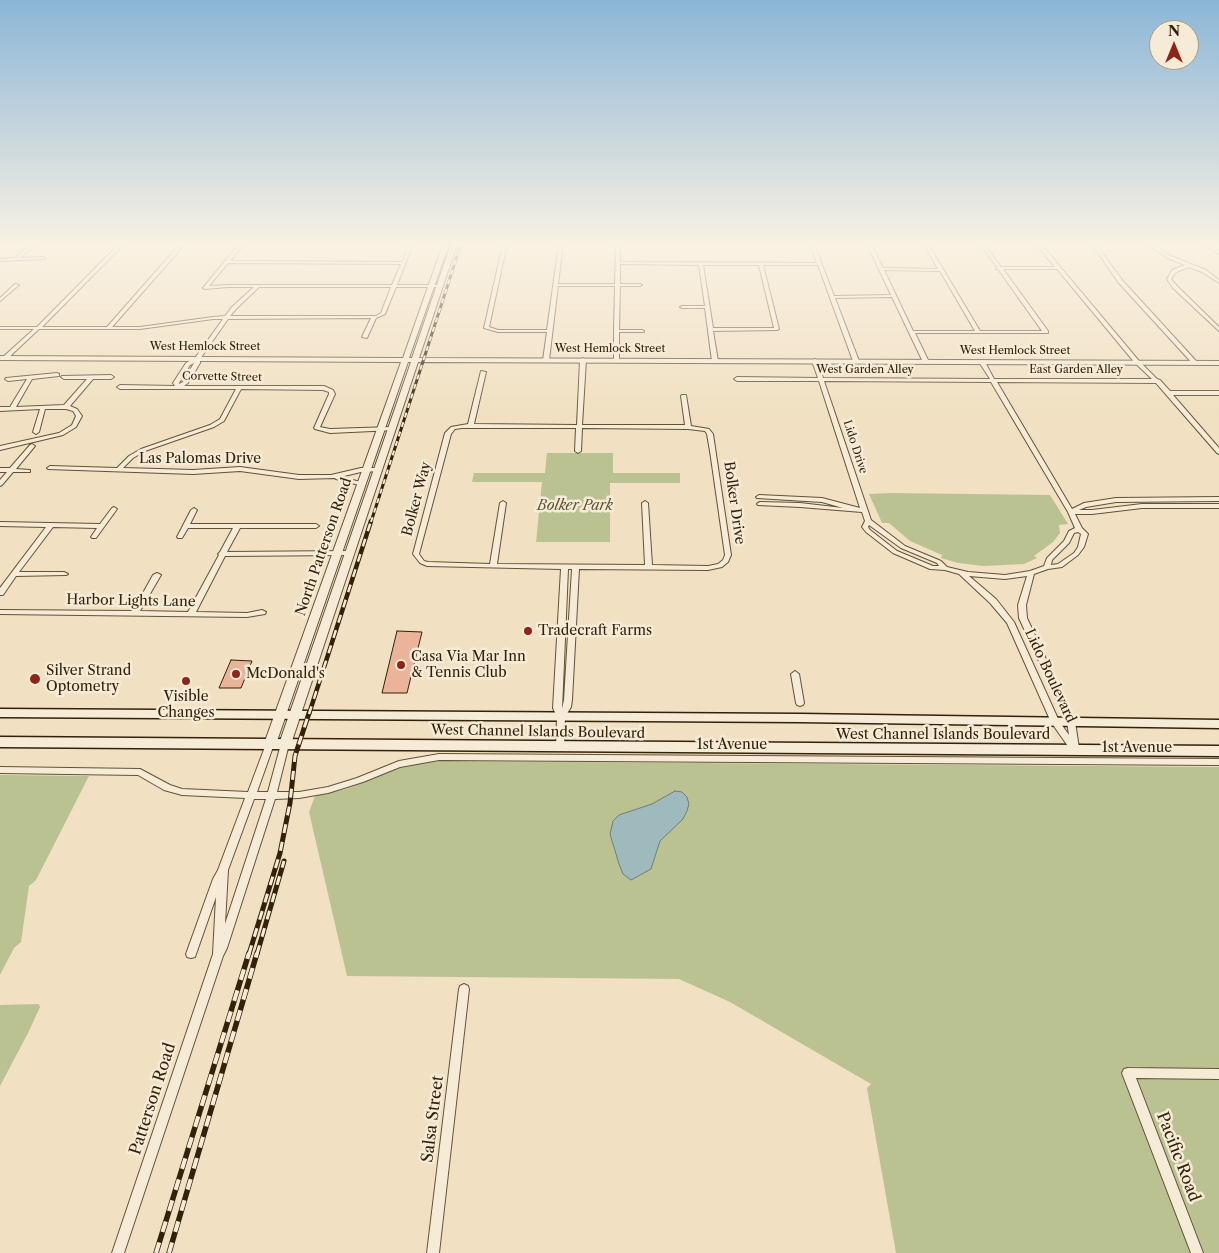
<!DOCTYPE html>
<html>
<head>
<meta charset="utf-8">
<style>
	body { margin:0 }
	#map { position:relative; width:1219px; height:1253px; overflow:hidden; background:#f1e0c1; font-family:"Libre Caslon Text",serif }
	canvas { display:block }
	.north { position:absolute; left:1149px; top:20px; width:50px; height:50px; box-sizing:border-box; background:#f6ebd7; border:1px solid #a89b85; border-radius:50%; rotate:0deg; font-size:14px; font-weight:700; line-height:20px; text-align:center; color:#332209 }
	.north::after { content:''; display:block; margin:auto; width:18px; height:22px; background:#8f2418; clip-path:polygon(50% 0,100% 100%,50% 72%,0 100%) }
</style>
</head>
<body>
<div id="map">
<canvas width="1219" height="1253"></canvas>
<div class="north">N</div>
</div>
<script>
const g = document.querySelector('canvas').getContext('2d');
g.lineJoin = 'round';
function paint(path, color) {
  g.fillStyle = color;
  g.fill(path, 'evenodd');
}
function toPath(rows) {
  const path = new Path2D();
  for (const r of rows) {
    path.moveTo(r[0], r[1]);
    for (let i = 2; i < r.length; i += 2) path.lineTo(r[i], r[i + 1]);
  }
  return path;
}
function trace(path, color, width, dash) {
  g.strokeStyle = color;
  g.lineWidth = width;
  g.lineCap = dash ? 'butt' : 'round';
  g.setLineDash(dash || []);
  g.stroke(path);
}
function drawText(font, color, halo, rows, align = 'center') {
  g.font = font + ' "Libre Caslon Text",serif';
  g.lineWidth = 5;
  g.setLineDash([]);
  g.textBaseline = 'middle';
  g.strokeStyle = halo;
  g.fillStyle = color;
  for (const [text, x, y, turn = 0] of rows) {
    g.save();
    g.translate(x, y);
    g.rotate((+turn || 0) * Math.PI / 180);
    g.textAlign = isNaN(turn) ? turn : align;
    if (halo) g.strokeText(text, 0, 0);
    g.fillText(text, 0, 0);
    g.restore();
  }
}
paint(toPath([
	[547,453,613,453,613,473,680,473,680,483,610,483,610,542,536,542,542,482,472,482,474,473,545,473],
	[891,493,1050,495,1068,524,1059,525,1060,533,1053,542,1034,556,1037,558,1024,564,984,566,958,563,941,558,942,555,910,541,889,523,882,523,869,494],
	[445,761,1219,767,1219,1253,896,1253,867,1088,871,1084,730,1002,679,979,347,976,309,812,315,796,346,789,412,763],
	[0,775,89,776,36,880,29,886,21,942,14,948,0,975],
	[39,1004,40,1007,28,1033,0,1086,0,1005]
]), '#bbc292');
const water = toPath([
	[675,791,682,792,687,797,689,804,687,811,683,819,660,841,651,869,631,880,623,874,619,864,610,834,613,821,619,815,652,804,675,791]
]);
paint(water, '#9fbabd');
trace(water, '#747d75', 1);
const building = toPath([
	[397,631,422,632,407,693,382,693,397,631],
	[231,660,252,661,241,688,219,688,231,660]
]);
paint(building, '#eab39a');
trace(building, '#332209', 1);
const minor = toPath([
	[31,244,36,244,20,258,43,257,45,258,45,259,0,261,0,259,15,258,31,244],
	[119,244,124,244,42,327,107,327,180,244,185,244,112,327,140,327,213,317,225,316,232,307,254,287,228,287,205,289,203,288,239,244,244,244,230,261,402,262,409,244,413,244,397,285,440,285,442,286,440,287,396,287,385,314,376,318,367,338,362,337,371,318,228,319,200,359,200,363,188,383,184,386,324,386,333,390,335,394,320,427,330,429,392,427,395,429,394,430,330,433,315,429,314,428,329,394,329,392,323,390,241,389,224,421,214,427,145,451,133,458,123,468,193,470,240,467,299,475,331,475,361,468,378,468,381,470,380,471,361,472,340,477,365,483,365,485,363,486,336,479,335,478,299,479,240,471,193,474,48,469,47,468,50,466,117,468,129,456,141,449,210,425,220,419,236,389,120,389,117,387,120,385,175,386,173,383,186,363,195,358,223,319,213,319,140,329,39,329,7,359,3,359,3,357,34,329,0,329,0,327,37,327,119,244],
	[228,263,401,264,392,285,228,285,209,286,228,263],
	[259,287,391,287,381,313,376,316,230,316,236,309,259,287],
	[194,363,183,382,179,384,179,383,190,365,194,363],
	[503,244,507,244,489,327,498,330,547,330,559,244,563,244,558,284,615,284,616,244,620,244,620,262,817,263,810,244,814,244,834,296,891,295,867,244,871,244,883,268,938,269,924,244,928,244,980,331,1042,331,998,269,996,269,997,267,980,244,984,244,1001,267,1055,267,1036,244,1041,244,1139,361,1157,379,1160,380,1170,391,1219,391,1219,395,1173,395,1219,448,1219,454,1217,453,1156,383,997,382,1072,509,1084,503,1116,498,1219,497,1219,501,1116,502,1086,507,1079,510,1092,510,1142,504,1219,504,1219,508,1142,508,1092,514,1075,514,1082,528,1088,534,1084,547,1078,555,1062,567,1048,569,1034,574,1026,605,1027,618,1075,722,1079,748,1078,752,1072,752,1051,722,1007,623,990,603,959,574,945,570,930,569,893,553,866,532,862,527,865,521,862,512,800,507,758,505,757,504,758,503,760,502,800,503,843,508,822,502,757,498,756,497,759,495,822,498,860,508,819,381,737,381,734,379,737,377,818,378,812,361,815,359,818,361,823,378,990,379,979,362,982,360,985,362,994,379,1152,379,1135,363,1057,269,1003,269,1048,331,1048,333,915,333,929,362,926,364,923,362,892,297,835,298,859,361,856,363,853,361,818,265,763,265,779,329,777,330,713,331,718,361,715,363,712,361,705,308,682,308,680,307,682,306,705,306,699,265,620,264,620,284,640,284,642,285,640,286,620,286,619,330,642,330,644,331,644,332,619,332,619,360,614,361,614,331,615,286,558,286,549,360,546,362,543,360,547,332,498,332,484,328,503,244],
	[703,265,759,265,774,328,713,328,703,265],
	[884,270,940,271,975,331,913,331,884,270],
	[824,381,991,382,1068,512,1075,528,1069,531,1064,541,1047,558,1044,566,1030,571,1005,575,968,572,947,567,941,561,905,546,871,520,824,381],
	[869,525,901,548,937,563,939,566,933,566,897,551,870,530,868,527,869,525],
	[1078,532,1081,534,1078,547,1074,553,1058,564,1051,565,1052,560,1069,543,1074,533,1078,532],
	[969,576,1005,579,1027,576,1018,605,1019,618,1067,722,1069,735,1059,721,1014,622,996,599,969,576],
	[1092,244,1096,244,1122,280,1197,362,1197,364,1193,364,1118,282,1092,244],
	[1147,244,1152,244,1171,256,1206,270,1219,280,1219,283,1202,272,1189,267,1176,272,1171,279,1177,286,1219,327,1219,331,1173,288,1167,279,1172,270,1185,265,1167,258,1147,244],
	[1202,244,1208,244,1219,251,1219,254,1202,244],
	[15,284,19,285,0,301,0,298,15,284],
	[583,358,586,360,582,425,685,425,681,396,682,395,686,395,691,426,709,429,713,434,731,555,728,562,722,567,708,570,579,569,572,700,571,707,565,717,564,747,563,749,560,750,557,749,556,747,557,717,553,708,561,569,427,566,420,563,413,554,445,433,451,427,468,424,481,371,486,372,474,424,577,425,580,360,583,358],
	[462,428,576,428,575,451,578,453,581,451,582,428,688,429,705,431,707,434,710,451,725,555,723,560,718,564,708,566,652,565,648,503,645,501,642,503,645,565,497,564,506,503,503,501,500,503,490,564,428,562,424,561,419,554,451,434,455,429,462,428],
	[568,569,572,569,564,700,562,709,568,569],
	[57,373,59,374,59,376,32,379,16,407,64,405,87,379,64,379,61,377,62,376,111,375,114,377,111,379,93,379,70,406,77,409,82,416,76,427,63,435,0,450,0,446,59,433,72,425,76,416,73,411,66,409,45,409,39,432,36,434,33,432,40,409,0,411,0,407,10,407,27,379,8,381,5,379,6,378,57,373],
	[32,444,35,446,16,469,30,470,30,472,13,472,2,485,0,486,0,480,7,472,0,472,0,468,10,468,30,445,32,444],
	[114,507,117,509,96,538,92,538,91,537,97,528,53,527,19,572,64,572,68,574,66,575,16,576,3,595,0,595,0,588,46,527,0,526,0,522,100,524,112,508,114,507],
	[194,508,197,510,190,524,316,524,319,526,316,528,240,528,227,552,350,551,353,553,350,555,225,556,196,612,247,613,262,610,266,612,265,614,247,617,0,614,0,610,133,611,153,575,157,573,161,575,140,611,188,612,219,555,218,554,220,552,233,528,188,528,182,538,178,538,177,537,191,510,194,508],
	[795,671,799,674,804,703,803,705,800,706,797,705,796,703,791,674,795,671],
	[270,741,273,742,274,744,257,792,268,792,281,744,282,742,285,741,288,742,289,744,277,792,299,792,328,787,357,778,399,761,439,754,1219,759,1219,765,439,760,400,767,363,782,328,793,299,798,275,799,227,948,223,956,124,1253,112,1253,213,954,216,897,195,957,191,958,187,957,186,954,213,879,218,870,245,798,182,795,164,790,138,775,0,773,0,767,140,769,170,785,182,789,248,792,266,744,267,742,270,741],
	[254,799,266,799,225,924,228,870,254,799],
	[464,984,468,986,469,989,439,1253,427,1253,459,989,460,986,464,984],
	[1128,1068,1219,1069,1219,1079,1136,1078,1203,1253,1191,1253,1122,1073,1124,1069,1128,1068]
]);
const tertiary = toPath([
	[443,244,449,244,409,358,412,358,451,244,457,244,419,358,1219,361,1219,365,418,362,291,744,289,747,281,747,279,744,411,362,408,362,276,744,274,747,266,747,264,744,401,362,0,360,0,356,403,358,443,244]
]);
const secondary = toPath([
	[0,709,800,714,1219,720,1219,728,800,722,0,717,0,709],
	[0,737,1219,746,1219,756,0,747,0,737]
]);
trace(minor, '#625237', 2);
trace(tertiary, '#625237', 2);
trace(secondary, '#332209', 3);
paint(minor, '#f6ebd7');
paint(tertiary, '#f6ebd7');
paint(secondary, '#f6ebd7');
const railFar3 = toPath([
	[371,522,461,244]
]);
const railFar2 = toPath([
	[309,714,371,521]
]);
const railFar1 = toPath([
	[249,954,280,853,290,803,295,756,309,713],
	[257,954,284,861]
]);
const rail = toPath([
	[156,1253,249,953],
	[169,1253,257,953]
]);
trace(railFar3, '#332209', 3);
trace(railFar2, '#332209', 4.5);
trace(railFar1, '#332209', 5);
trace(rail, '#332209', 5.5);
trace(railFar3, '#f6ebd7', 2, [5]);
trace(railFar2, '#f6ebd7', 2.5, [8]);
trace(railFar1, '#f6ebd7', 3, [9]);
trace(rail, '#f6ebd7', 4, [11]);
const sky = g.createLinearGradient(0, 0, 0, 420);
sky.addColorStop(0, '#8bb6d7');
sky.addColorStop(0.58, '#f9f1e3');
sky.addColorStop(1, '#f9f1e300');
g.fillStyle = sky;
g.fillRect(0, 0, 1219, 420);
for (const [x, y, r, color] of [
	[528,631,5,"#8f2418"],
	[401,665,5,"#8f2418"],
	[236,674,5,"#8f2418"],
	[35,679,6,"#8f2418"],
	[186,681,5,"#8f2418"]
]) {
  const dot = new Path2D();
  dot.arc(x, y, r, 0, 2 * Math.PI);
  g.fillStyle = color;
  g.fill(dot);
  trace(dot, '#f6ebd7', 2);
}
drawText('11px', '#332209', '#f6ebd7', [
	["West Hemlock Street",205,347],
	["West Hemlock Street",610,349],
	["West Hemlock Street",1015,351],
	["West Garden Alley",865,370],
	["East Garden Alley",1076,370],
	["Corvette Street",222,377,1],
	["Lido Drive",855,447,72]
]);
drawText('14px', '#332209', '#f6ebd7', [
	["Las Palomas Drive",200,459],
	["Bolker Way",417,499,-75],
	["Bolker Drive",734,503,82],
	["North Patterson Road",324,547,-71],
	["Harbor Lights Lane",131,601,1],
	["Lido Boulevard",1050,676,65],
	["West Channel Islands Boulevard",538,732,1],
	["West Channel Islands Boulevard",943,735],
	["1st Avenue",732,745],
	["1st Avenue",1137,748]
]);
drawText('italic 14px', '#5c5232', '#f6ebd7', [
	["Bolker Park",575,506]
]);
drawText('14px', '#332209', '#f6ebd7', [
	["Tradecraft Farms",538,631],
	["Casa Via Mar Inn",411,657],
	["& Tennis Club",411,673],
	["Silver Strand",46,671],
	["Optometry",46,687],
	["McDonald's",246,674],
	["Visible",186,697,"center"],
	["Changes",186,713,"center"]
], 'left');
drawText('16px', '#332209', '#f6ebd7', [
	["Patterson Road",153,1099,-72],
	["Salsa Street",433,1119,-83],
	["Pacific Road",1178,1157,69]
]);
</script>
</body>
</html>
